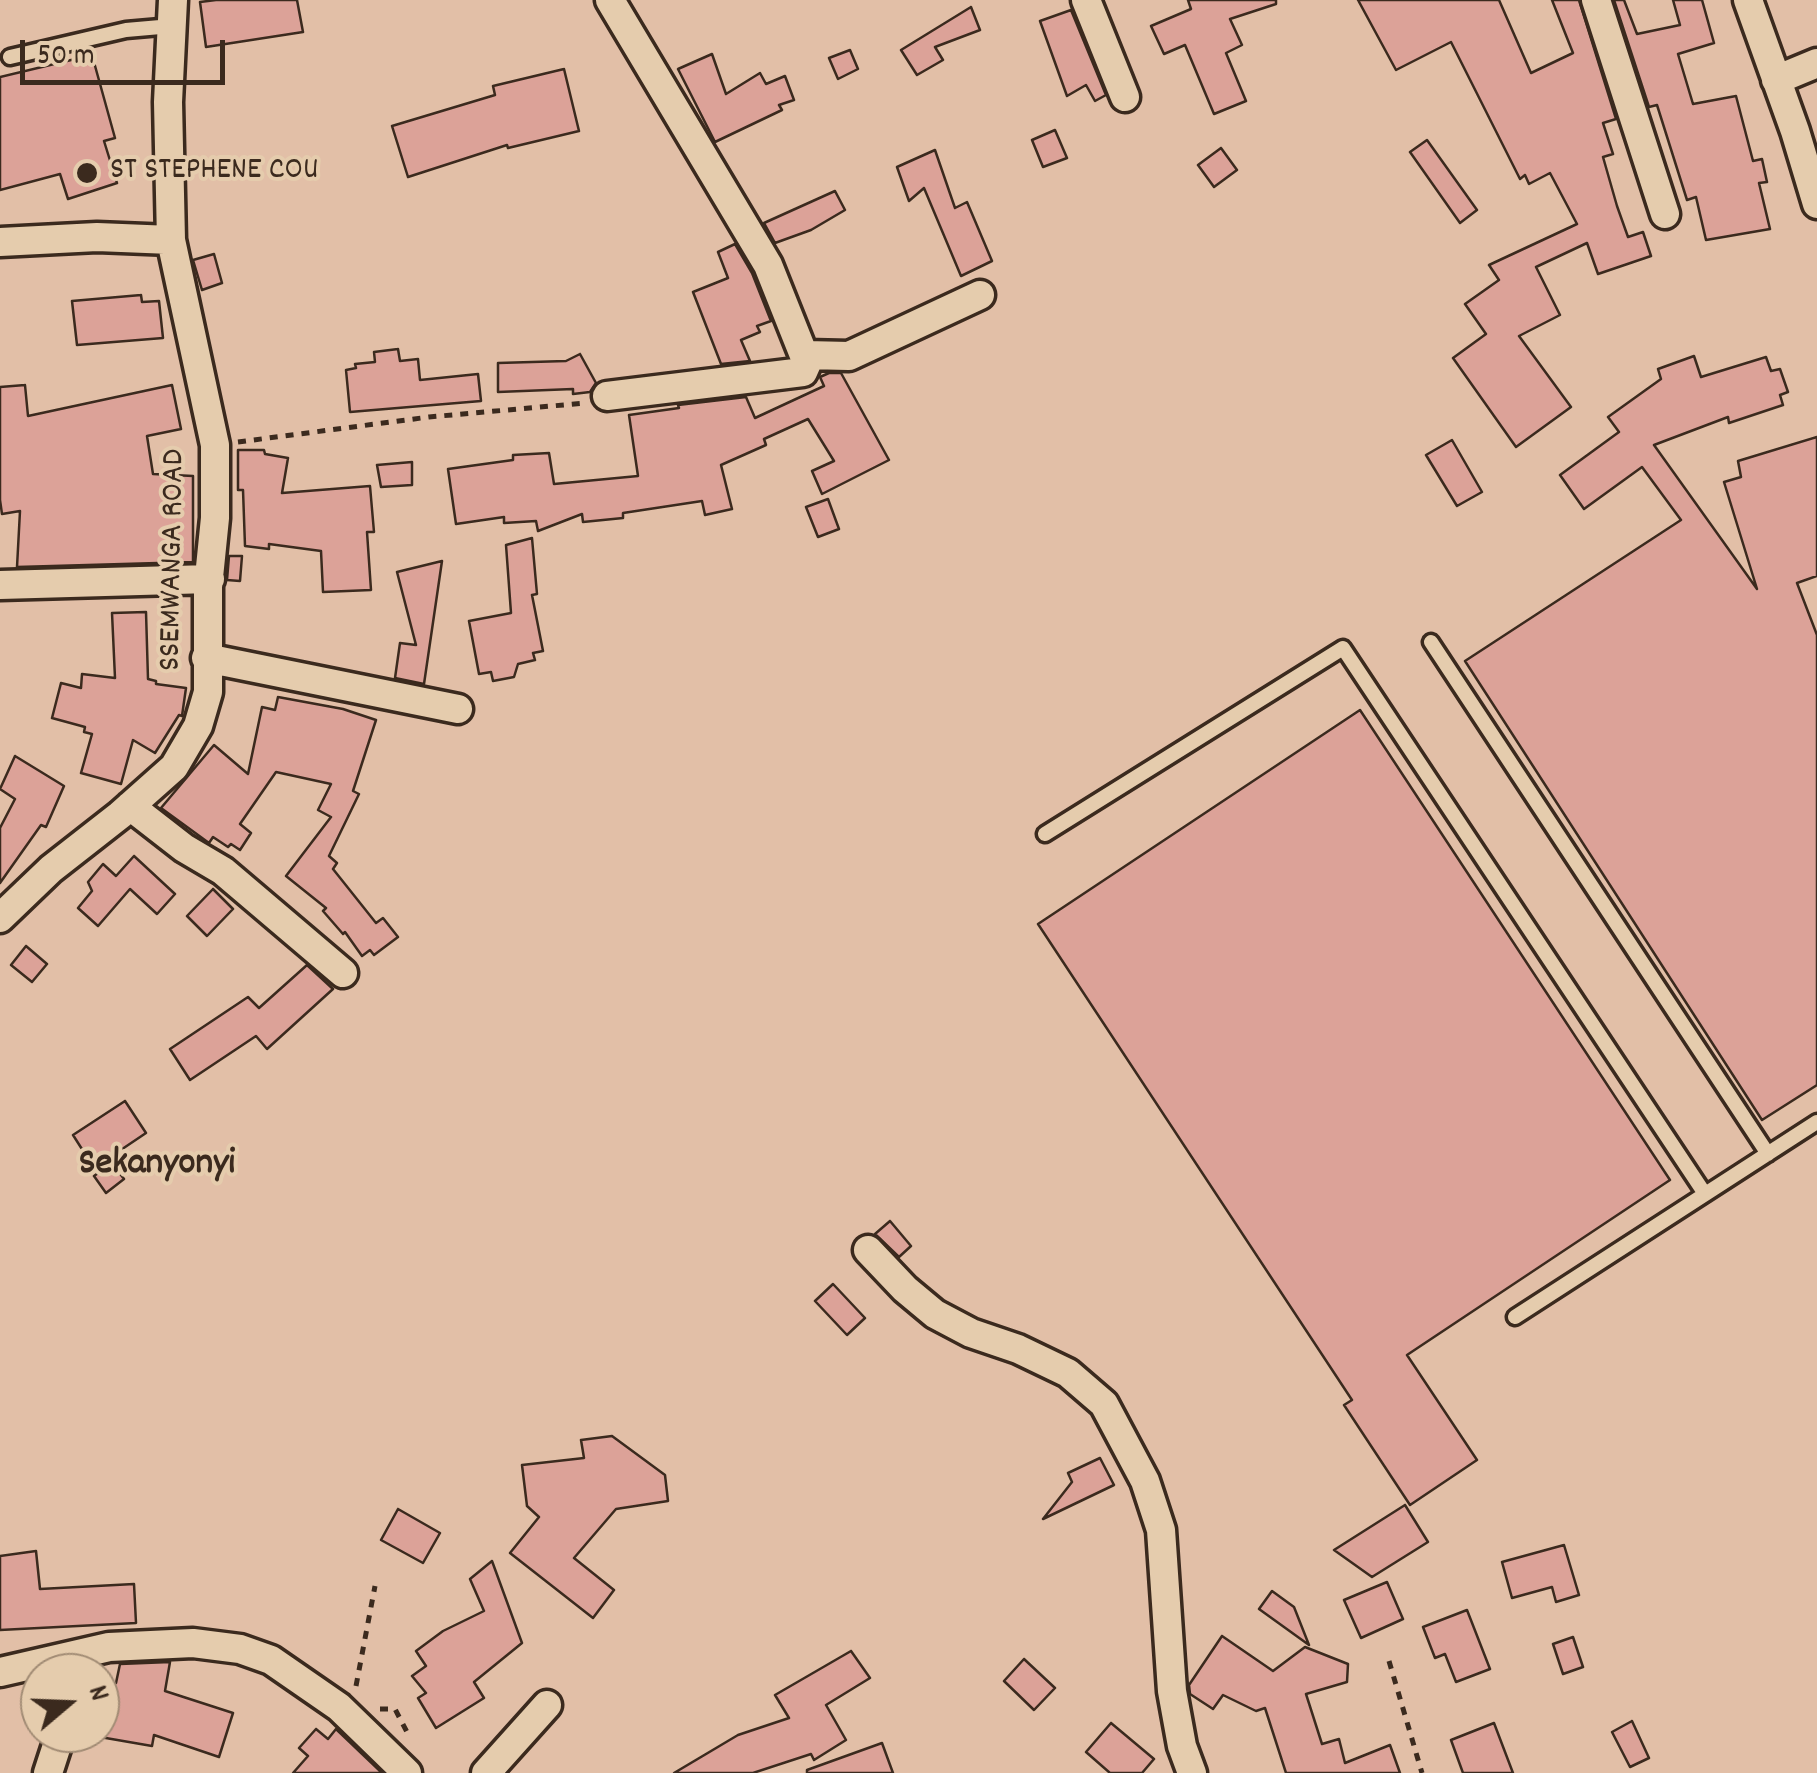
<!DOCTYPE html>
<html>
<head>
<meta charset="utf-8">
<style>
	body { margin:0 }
	#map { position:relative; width:1817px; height:1773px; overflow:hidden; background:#e2bfa7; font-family:Dekko,sans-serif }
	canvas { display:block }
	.north { position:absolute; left:20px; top:1653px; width:100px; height:100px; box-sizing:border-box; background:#e5ccad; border:2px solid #a18b74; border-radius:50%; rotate:71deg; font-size:28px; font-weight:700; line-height:40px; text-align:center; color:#3b2a1e }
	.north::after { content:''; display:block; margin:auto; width:35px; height:45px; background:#3b2a1e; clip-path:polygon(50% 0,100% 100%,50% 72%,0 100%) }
	.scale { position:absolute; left:20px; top:40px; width:205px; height:45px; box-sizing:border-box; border:5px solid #3b2a1e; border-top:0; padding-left:12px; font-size:30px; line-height:35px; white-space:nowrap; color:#3b2a1e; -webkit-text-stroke:8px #e5ccad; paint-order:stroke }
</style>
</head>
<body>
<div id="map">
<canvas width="1817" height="1773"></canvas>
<div class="north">N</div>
<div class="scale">50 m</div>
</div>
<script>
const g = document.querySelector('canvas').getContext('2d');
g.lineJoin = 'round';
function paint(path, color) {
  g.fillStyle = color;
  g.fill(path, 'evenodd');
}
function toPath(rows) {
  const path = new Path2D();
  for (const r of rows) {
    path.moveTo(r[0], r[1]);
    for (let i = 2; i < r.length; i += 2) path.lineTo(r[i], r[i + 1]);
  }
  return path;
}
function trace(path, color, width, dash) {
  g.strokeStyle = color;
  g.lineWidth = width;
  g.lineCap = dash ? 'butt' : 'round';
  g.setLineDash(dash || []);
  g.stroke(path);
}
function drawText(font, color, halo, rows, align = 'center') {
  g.font = font + ' Dekko,sans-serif';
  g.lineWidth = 8;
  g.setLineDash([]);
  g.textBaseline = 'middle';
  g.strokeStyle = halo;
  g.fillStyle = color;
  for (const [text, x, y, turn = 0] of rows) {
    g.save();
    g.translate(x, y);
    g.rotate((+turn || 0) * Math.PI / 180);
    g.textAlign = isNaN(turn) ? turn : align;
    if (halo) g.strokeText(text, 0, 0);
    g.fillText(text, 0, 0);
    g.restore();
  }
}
const building = toPath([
	[216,0,297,0,303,32,206,47,200,2,216,0],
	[1188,0,1276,0,1276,4,1230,19,1242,45,1226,53,1246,101,1214,114,1185,45,1164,54,1151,26,1191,9,1188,0],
	[1358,0,1499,0,1531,73,1573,53,1552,0,1579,0,1616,119,1603,123,1613,154,1603,157,1617,206,1628,237,1643,232,1651,256,1598,274,1587,243,1536,267,1560,315,1519,336,1571,407,1516,447,1453,358,1486,334,1465,304,1499,280,1489,265,1577,224,1550,173,1529,184,1525,175,1520,179,1451,42,1396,70,1358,0],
	[1614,0,1624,0,1637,34,1680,25,1673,0,1702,0,1714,43,1678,54,1693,104,1736,96,1753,161,1762,159,1767,182,1759,183,1770,229,1706,240,1696,197,1687,200,1657,105,1649,107,1614,0],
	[971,7,980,30,935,47,943,60,917,75,901,50,971,7],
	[1071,10,1106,95,1095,101,1086,85,1067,96,1040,21,1071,10],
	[850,50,858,69,838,79,829,58,850,50],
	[712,54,726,94,760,73,766,84,785,76,794,100,779,105,782,110,715,142,678,69,712,54],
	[92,55,115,138,104,141,117,183,68,199,60,174,0,190,0,77,92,55],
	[564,69,579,131,508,148,507,145,408,177,392,126,495,95,493,86,564,69],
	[1055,130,1067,158,1043,167,1032,140,1055,130],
	[1427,140,1477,210,1460,223,1410,152,1427,140],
	[1221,148,1237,170,1214,187,1198,165,1221,148],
	[935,150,955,208,967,202,992,261,961,276,924,188,909,201,897,167,935,150],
	[835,191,845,210,811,230,775,243,764,223,835,191],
	[735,244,752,273,771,321,757,326,760,332,741,340,750,361,721,364,693,292,728,278,718,252,735,244],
	[214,254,222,283,202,290,193,260,214,254],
	[141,295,142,302,159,301,163,338,77,345,72,301,141,295],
	[398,349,400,361,418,359,420,380,478,374,481,401,350,412,346,370,356,368,355,364,375,362,374,352,398,349],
	[580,354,596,383,590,392,573,394,573,389,498,392,498,363,566,361,580,354],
	[1694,356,1701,377,1766,357,1771,371,1780,369,1788,392,1780,395,1783,405,1729,423,1728,417,1654,445,1757,589,1724,482,1741,477,1738,461,1817,437,1817,576,1797,583,1817,635,1817,1085,1762,1120,1465,661,1681,520,1642,467,1584,509,1560,475,1619,432,1608,417,1661,379,1658,369,1694,356],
	[829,373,841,373,889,460,822,494,812,471,834,461,808,419,764,439,766,445,721,465,732,509,705,515,702,501,623,513,623,518,583,522,582,514,538,531,536,521,504,523,504,517,456,524,448,469,513,460,513,455,549,453,554,484,638,476,629,415,679,408,678,405,746,397,755,418,824,386,820,377,829,373],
	[25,385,28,416,172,385,181,429,147,436,153,474,193,476,193,562,17,567,20,511,2,514,0,500,0,387,25,385],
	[1452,440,1482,492,1457,506,1426,455,1452,440],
	[238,450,264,450,265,454,288,458,282,493,370,486,374,532,367,532,371,590,323,592,321,551,269,544,269,549,245,546,243,490,238,490,238,450],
	[412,462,412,485,381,487,377,465,412,462],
	[828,499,839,529,818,537,806,507,828,499],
	[532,538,537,594,532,595,543,651,533,653,535,660,518,664,514,677,493,681,491,672,479,674,469,621,511,613,506,545,532,538],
	[229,556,242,556,240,581,227,580,229,556],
	[442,561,424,684,395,678,400,643,416,645,397,572,442,561],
	[146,612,148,679,156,681,156,684,186,688,182,716,179,715,155,753,133,740,121,784,81,773,92,734,84,732,85,727,52,718,61,683,81,688,82,674,115,678,112,613,146,612],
	[278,697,343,709,376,720,353,791,359,794,329,856,337,863,333,869,376,923,383,918,398,937,374,955,370,950,362,956,345,932,343,934,323,911,326,908,286,876,331,817,318,810,331,784,276,772,240,824,251,833,240,850,231,844,228,847,213,837,209,843,161,808,214,745,248,774,262,707,275,710,278,697],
	[1360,710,1670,1180,1407,1355,1477,1460,1410,1505,1344,1405,1352,1400,1038,924,1360,710],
	[15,756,64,786,46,827,41,825,0,883,0,828,15,799,0,789,15,756],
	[134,856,175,894,157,914,130,889,98,926,78,908,92,891,88,882,103,864,116,876,134,856],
	[213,889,233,909,207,936,187,916,213,889],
	[26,946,47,964,32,982,11,965,26,946],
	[307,965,333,989,267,1049,256,1036,190,1080,170,1049,248,997,259,1008,307,965],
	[125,1101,146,1133,94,1168,73,1135,125,1101],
	[112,1163,124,1179,106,1193,94,1176,112,1163],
	[890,1221,911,1246,899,1257,875,1234,890,1221],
	[833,1284,865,1318,847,1335,815,1301,833,1284],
	[612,1436,665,1475,668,1501,616,1509,574,1558,614,1590,593,1618,510,1553,539,1517,527,1506,522,1465,584,1458,581,1440,612,1436],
	[1100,1458,1114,1485,1043,1519,1072,1482,1068,1473,1100,1458],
	[1405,1505,1428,1542,1372,1577,1334,1550,1405,1505],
	[398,1509,440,1533,423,1563,381,1540,398,1509],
	[1564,1545,1579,1595,1556,1602,1552,1587,1512,1598,1502,1562,1564,1545],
	[36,1551,40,1589,134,1584,136,1623,0,1630,0,1556,36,1551],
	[492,1561,522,1643,474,1682,484,1698,436,1728,418,1698,426,1693,412,1676,426,1666,416,1651,443,1631,484,1611,470,1579,492,1561],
	[1387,1582,1403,1619,1361,1638,1344,1600,1387,1582],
	[1272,1591,1294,1607,1309,1645,1259,1609,1272,1591],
	[1467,1610,1490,1669,1456,1682,1445,1654,1435,1658,1423,1627,1467,1610],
	[1222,1636,1273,1671,1305,1647,1348,1664,1347,1682,1306,1694,1322,1744,1339,1739,1345,1763,1390,1745,1400,1773,1286,1773,1265,1708,1256,1711,1223,1695,1213,1709,1190,1694,1189,1685,1222,1636],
	[1573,1637,1583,1667,1563,1674,1553,1644,1573,1637],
	[851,1651,870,1678,826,1705,846,1740,814,1760,811,1754,753,1773,674,1773,738,1735,789,1718,775,1695,851,1651],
	[1024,1659,1055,1688,1034,1710,1004,1681,1024,1659],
	[170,1662,165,1691,233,1713,219,1757,154,1735,152,1746,100,1737,100,1686,116,1683,120,1664,170,1662],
	[1632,1721,1649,1758,1630,1767,1612,1732,1632,1721],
	[1111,1723,1154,1759,1142,1773,1110,1773,1086,1752,1111,1723],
	[1494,1723,1513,1773,1463,1773,1451,1740,1494,1723],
	[316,1729,328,1739,336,1729,382,1773,293,1773,308,1756,299,1748,316,1729],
	[882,1743,893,1773,807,1773,807,1770,882,1743]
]);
paint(building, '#dca298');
trace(building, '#3b2a1e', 2.5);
const service = toPath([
	[10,57,126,30,172,26],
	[1431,642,1768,1154],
	[1045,834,1343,648,1705,1194],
	[1515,1317,1817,1122]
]);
const minor = toPath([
	[1086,0,1125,97],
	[1596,0,1665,214],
	[1748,0,1795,131,1817,204],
	[1776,80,1817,63],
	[0,242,97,237,171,240],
	[806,355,849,356,980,295],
	[607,396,803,372,807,363,768,265,610,0],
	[0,585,210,579],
	[206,658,458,709],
	[130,806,184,848,223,871,343,973],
	[0,918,51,869,120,815,174,767,198,726,208,692,208,587,215,518,215,445,171,240,168,102,173,0],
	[868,1250,905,1289,935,1314,971,1333,1018,1349,1068,1373,1104,1404,1145,1481,1161,1530,1172,1691,1182,1746,1192,1773],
	[0,1672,109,1647,193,1643,240,1649,271,1660,339,1707,407,1773],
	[48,1773,61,1733],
	[486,1773,547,1705]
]);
trace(service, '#3b2a1e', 21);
trace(minor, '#3b2a1e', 35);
trace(toPath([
	[238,442,429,417,585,403],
	[1389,1661,1422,1773],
	[356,1686,375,1586],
	[380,1709,395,1709,408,1734]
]), '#3b2a1e', 5, [8, 8]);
trace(service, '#e5ccad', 14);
trace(minor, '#e5ccad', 28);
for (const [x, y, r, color] of [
	[87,173,12,"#3b2a1e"]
]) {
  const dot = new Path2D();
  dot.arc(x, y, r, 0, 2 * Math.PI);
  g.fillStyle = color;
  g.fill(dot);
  trace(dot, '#e5ccad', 4);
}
drawText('32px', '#3b2a1e', '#e5ccad', [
	["ST STEPHENE COU",110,173]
], 'left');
drawText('32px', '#3b2a1e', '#e5ccad', [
	["SSEMWANGA ROAD",175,560,-89]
]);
drawText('bold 38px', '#3b2a1e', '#e5ccad', [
	["Sekanyonyi",157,1167]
]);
</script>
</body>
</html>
